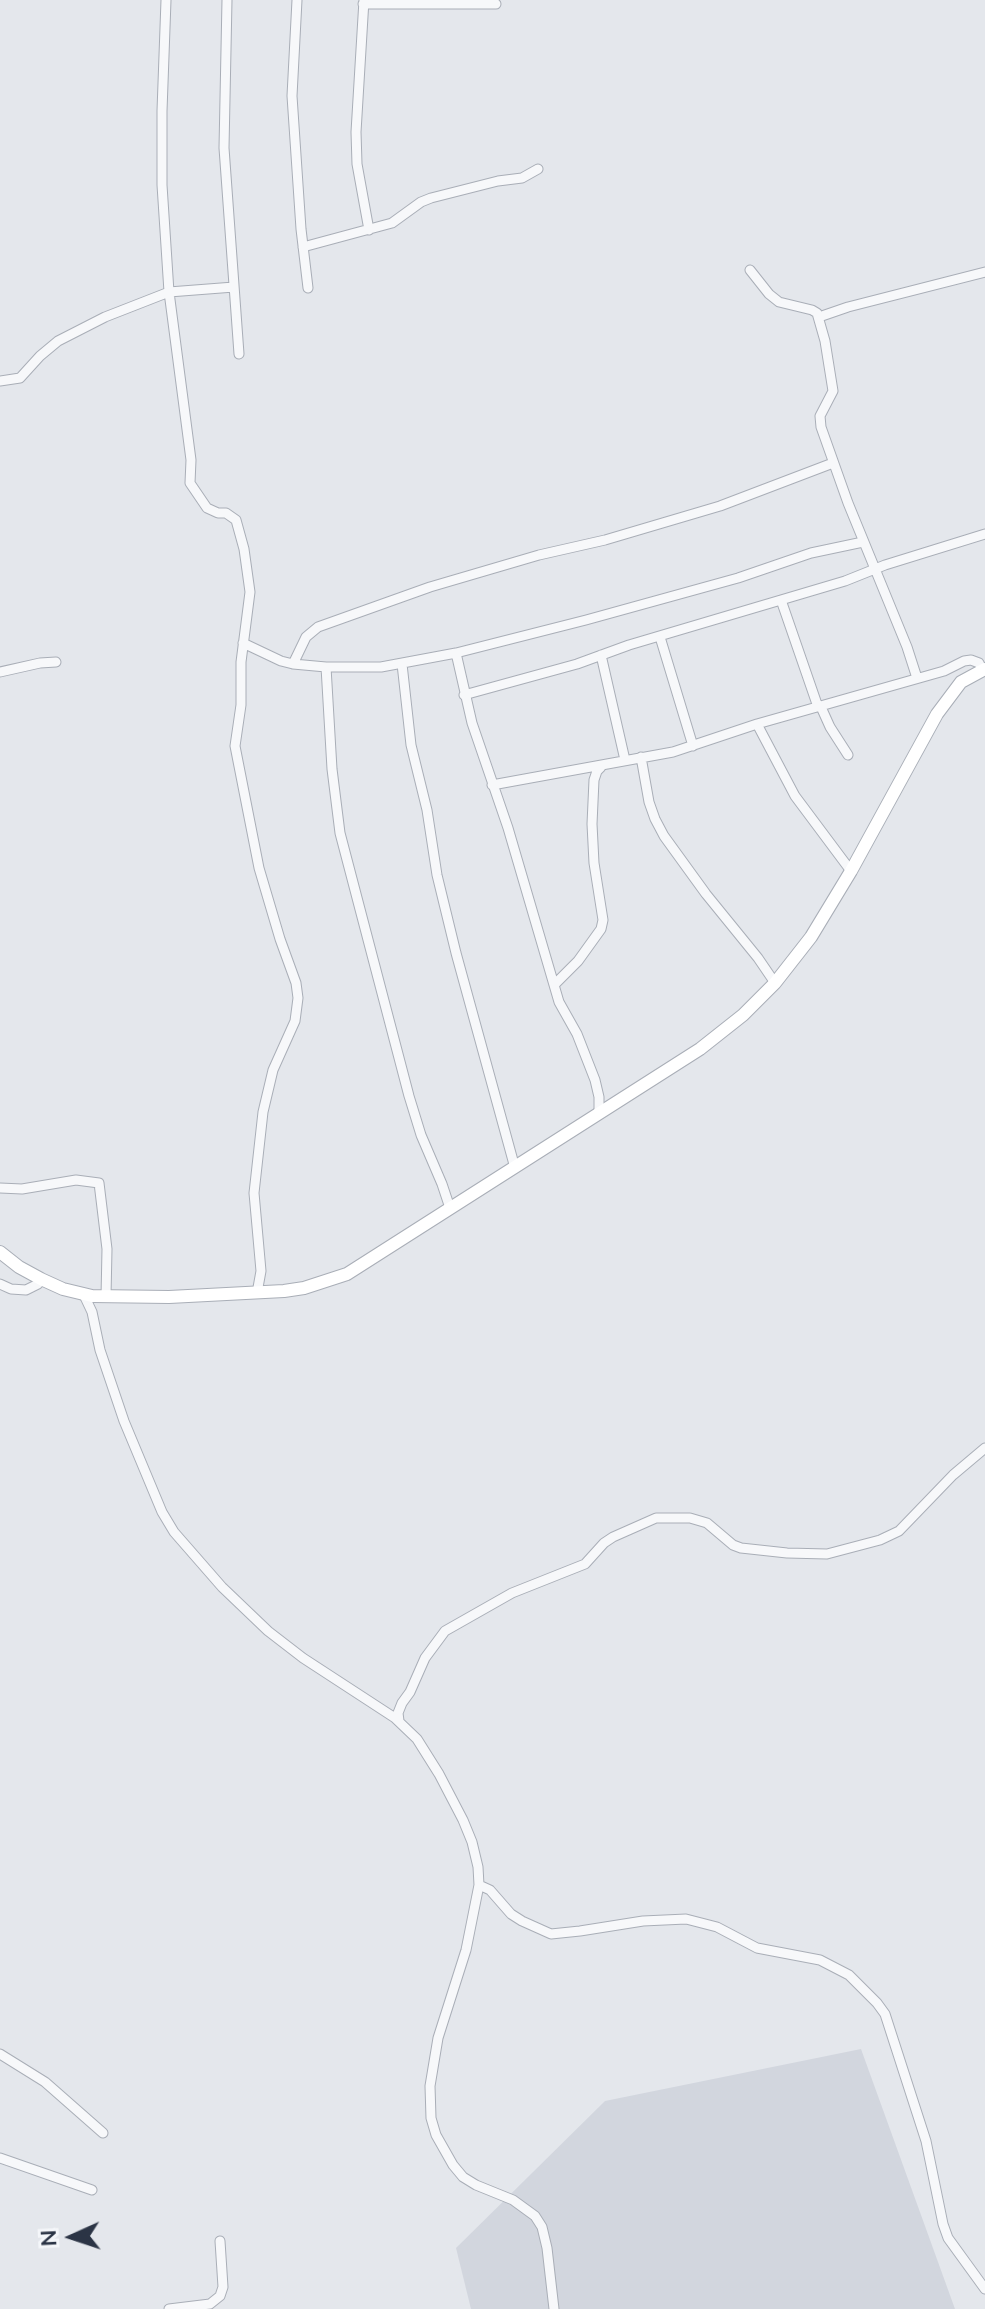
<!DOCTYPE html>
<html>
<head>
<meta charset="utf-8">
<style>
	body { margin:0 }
	#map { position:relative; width:985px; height:2309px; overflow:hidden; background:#e4e7ec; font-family:Mulish,sans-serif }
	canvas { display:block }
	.north { position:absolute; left:32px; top:2197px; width:80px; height:80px; -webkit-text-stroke:6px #f4f6f9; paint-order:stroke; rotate:267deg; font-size:22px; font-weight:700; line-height:32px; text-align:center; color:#2b3445 }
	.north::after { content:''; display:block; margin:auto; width:28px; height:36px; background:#2b3445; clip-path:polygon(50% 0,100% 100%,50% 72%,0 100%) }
</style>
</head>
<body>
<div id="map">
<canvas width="985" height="2309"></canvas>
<div class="north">N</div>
</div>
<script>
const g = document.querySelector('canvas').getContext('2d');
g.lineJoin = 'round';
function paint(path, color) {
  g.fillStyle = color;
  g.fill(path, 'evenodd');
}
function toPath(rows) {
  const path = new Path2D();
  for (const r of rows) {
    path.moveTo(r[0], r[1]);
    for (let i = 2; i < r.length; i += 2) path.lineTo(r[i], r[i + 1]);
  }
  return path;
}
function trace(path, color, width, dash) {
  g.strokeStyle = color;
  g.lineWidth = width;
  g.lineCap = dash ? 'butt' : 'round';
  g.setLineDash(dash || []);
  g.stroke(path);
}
paint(toPath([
	[861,2049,955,2309,471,2309,456,2248,605,2101]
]), '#d2d6de');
const street = toPath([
	[166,0,162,111,162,185,169,292,191,460,190,483,207,508,218,513,226,513,236,520,244,549,250,592,241,662,241,705,235,746,259,868,280,939,296,983,298,998,295,1021,273,1070,263,1112,254,1193,261,1271,257,1293],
	[227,0,224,148,239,354],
	[297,0,292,96,301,229,308,288],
	[364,0,356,132,357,164,369,230],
	[363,4,496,4],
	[303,247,392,223,421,202,431,198,498,181,522,178,538,169],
	[750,270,769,294,779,302,812,310,817,313,825,341,833,391,820,416,821,427,848,503,907,647,917,678],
	[819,317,848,307,985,272],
	[0,381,20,378,40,356,58,341,105,317,169,292,234,287],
	[781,600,818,707,821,707,830,727,848,755],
	[660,637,693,746],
	[243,643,281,661,293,664,326,667,381,667,456,653,586,620,738,578,811,553,863,542],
	[456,653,472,723,508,828,559,1002,577,1034,595,1080,599,1097,599,1113],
	[601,655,625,760],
	[293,664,306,637,318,627,430,587,539,555,605,540,720,506,833,463],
	[402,664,411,745,427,810,437,875,456,953,515,1168],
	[326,667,332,769,340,833,409,1096,421,1135,442,1184,450,1208],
	[0,672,40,663,56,662],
	[464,695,577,664,629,645,845,581,885,565,985,534],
	[757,724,795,796,851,871],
	[641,757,649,802,655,819,664,836,706,894,758,958,775,983],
	[492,785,673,752,757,724,944,671,964,661,971,660,979,663,983,671],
	[554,985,578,961,601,929,603,920,594,863,592,824,594,780,597,771,601,767],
	[0,1188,22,1189,76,1180,99,1183,107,1249,106,1297],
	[0,1284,11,1289,26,1290,38,1284,41,1279],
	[83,1293,92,1312,100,1350,124,1421,162,1512,174,1532,222,1587,268,1631,303,1658,395,1718,417,1739,439,1774,463,1820,472,1842,478,1867,479,1885,466,1950,438,2038,430,2086,431,2118,436,2135,453,2165,463,2177,476,2185,513,2200,535,2216,542,2227,547,2248,554,2309],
	[399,1721,398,1713,402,1703,410,1692,425,1658,445,1631,512,1593,585,1564,604,1543,613,1537,656,1518,690,1518,707,1523,733,1545,741,1548,787,1553,827,1554,880,1540,899,1531,953,1475,985,1448],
	[479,1885,490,1890,511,1914,522,1921,551,1934,580,1931,643,1921,686,1919,717,1927,757,1948,820,1960,849,1975,877,2003,885,2014,926,2141,943,2224,948,2238,985,2289],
	[0,2054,45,2082,103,2133],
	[0,2158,92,2190],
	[169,2309,210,2304,220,2296,223,2287,220,2241]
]);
const secondary = toPath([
	[0,1252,19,1267,41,1279,63,1289,92,1296,169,1297,284,1291,304,1288,347,1274,700,1049,743,1015,775,983,811,937,851,871,937,714,961,682,985,669]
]);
trace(street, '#a9aeb7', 11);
trace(secondary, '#a9aeb7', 14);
trace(street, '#f7f8fa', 9);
trace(secondary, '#fff', 12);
</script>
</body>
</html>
